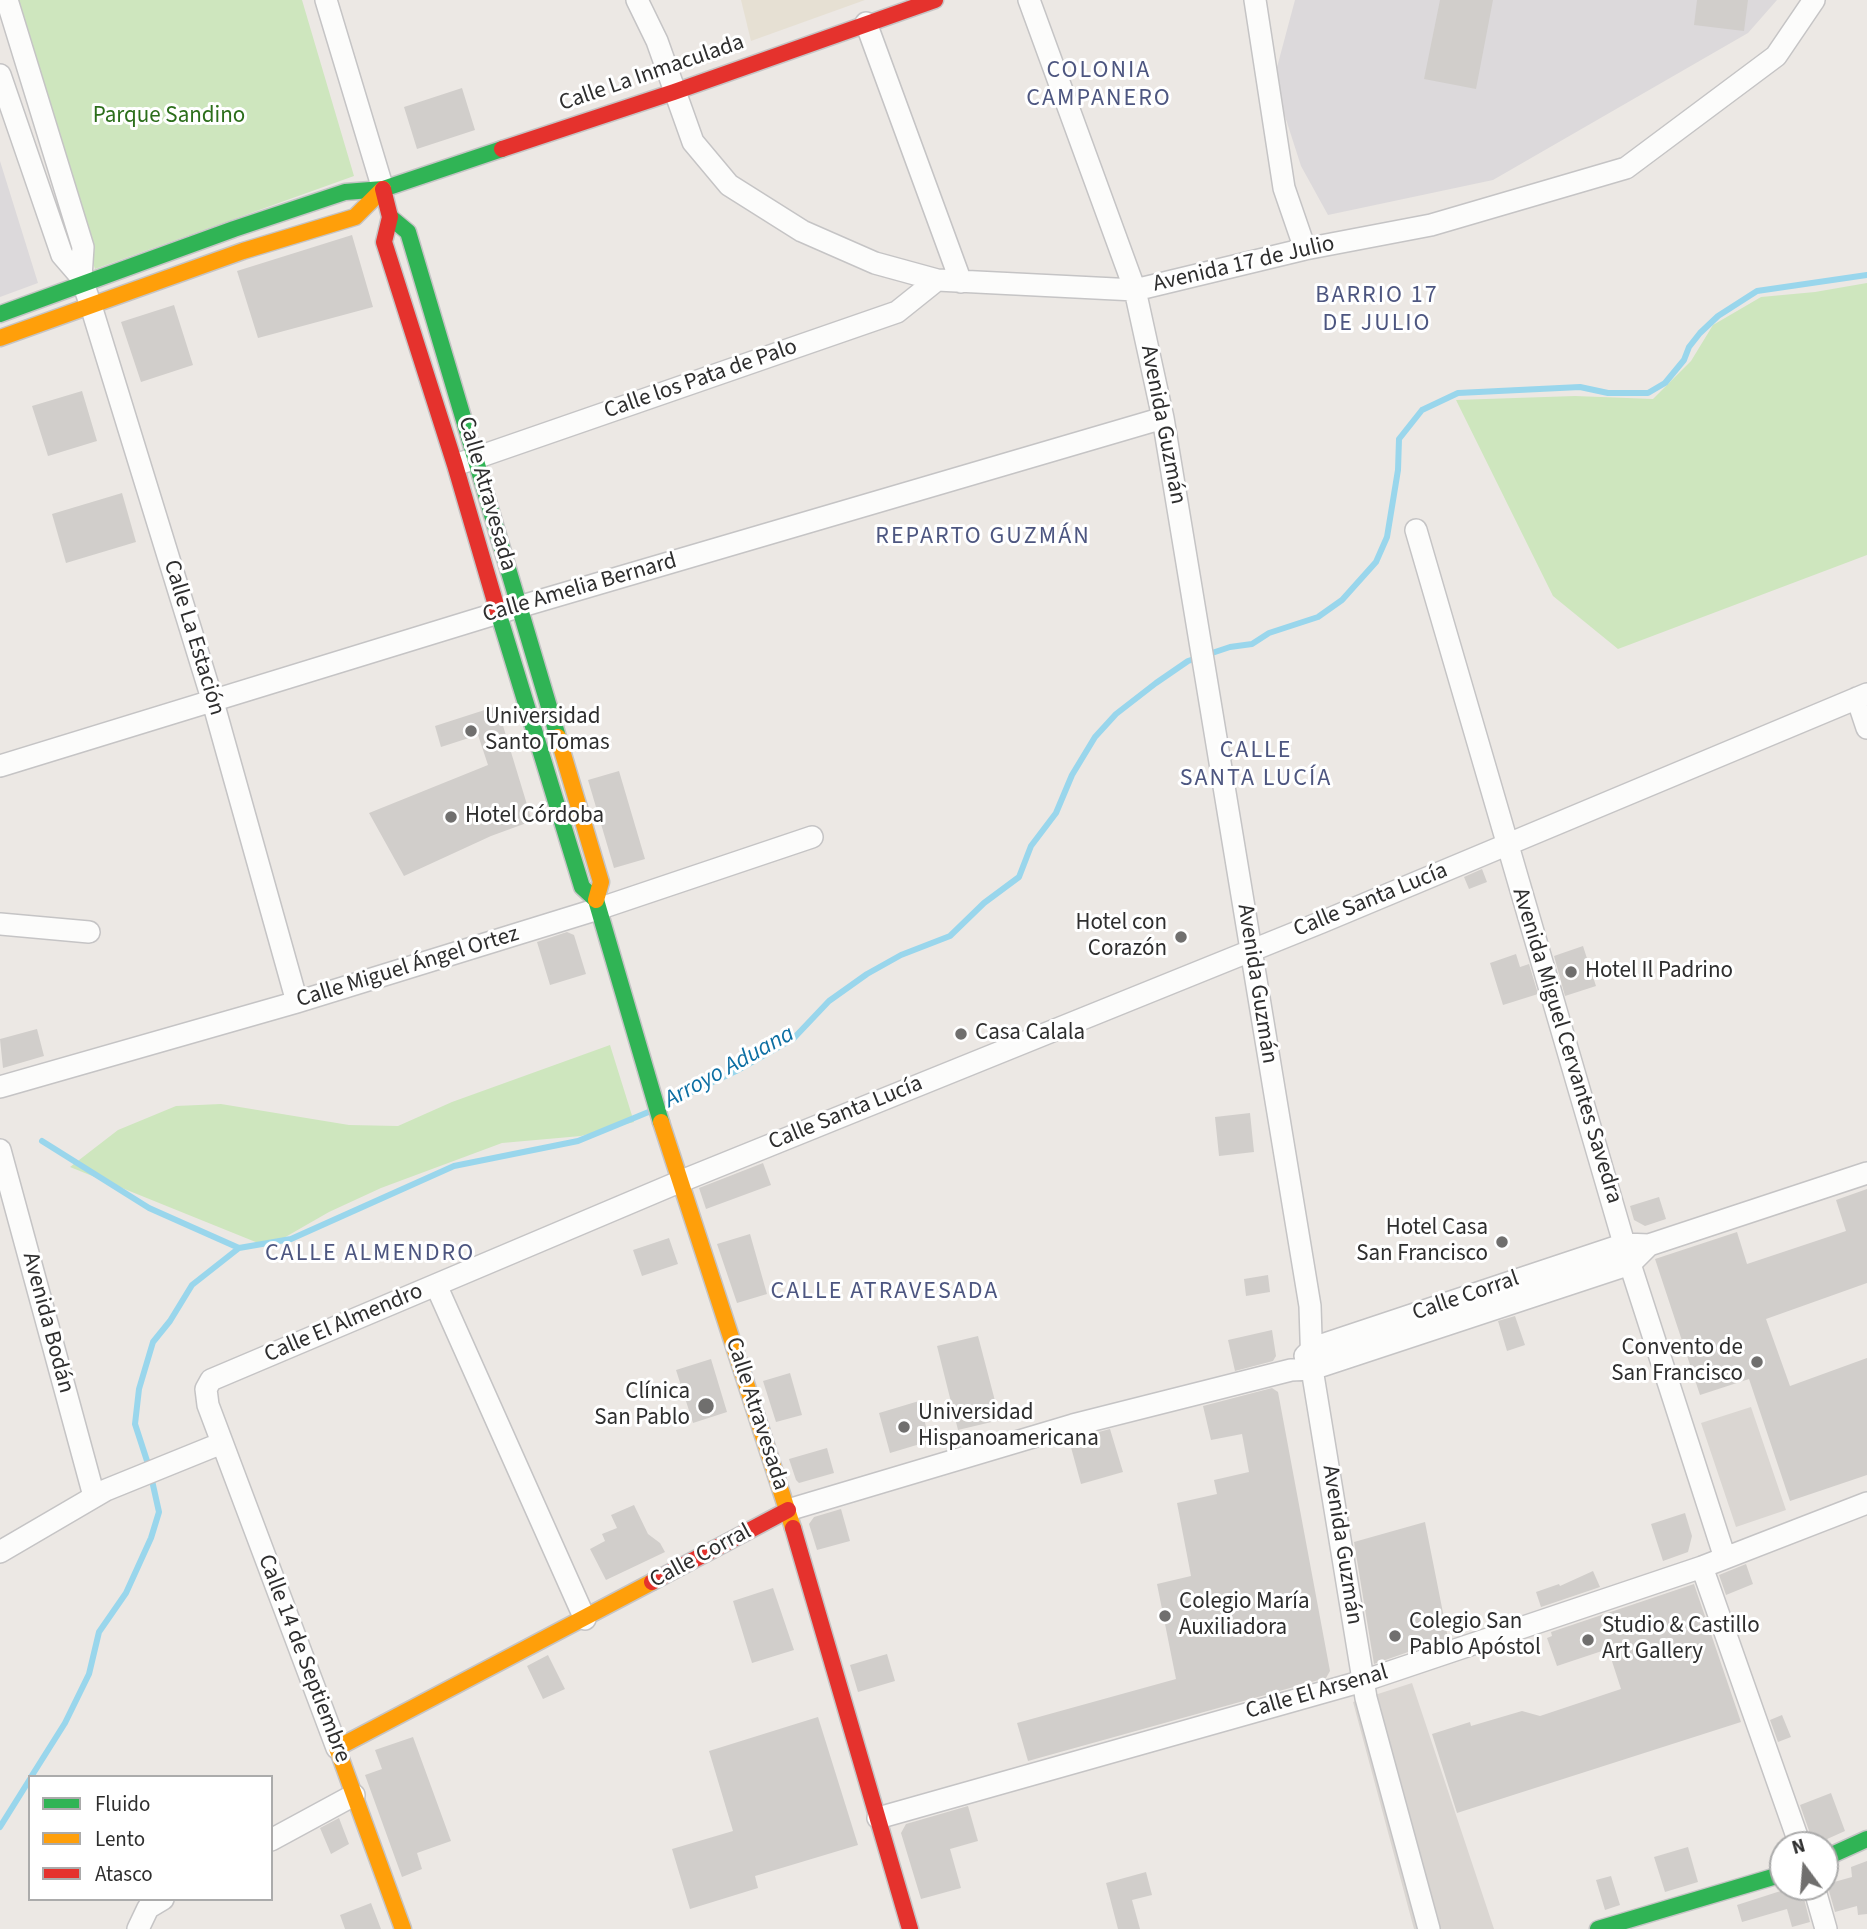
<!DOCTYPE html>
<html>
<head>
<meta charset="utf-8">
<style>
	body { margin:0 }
	#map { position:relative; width:1867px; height:1929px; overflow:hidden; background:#ece8e4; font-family:"Source Sans 3",sans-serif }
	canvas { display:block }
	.legend { position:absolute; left:28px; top:1775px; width:245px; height:126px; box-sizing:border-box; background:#fff; border:2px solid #ababab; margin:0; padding:9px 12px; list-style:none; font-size:21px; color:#2e2e2e }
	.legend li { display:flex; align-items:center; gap:14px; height:35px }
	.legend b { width:35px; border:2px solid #ababab }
	.north { position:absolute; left:1769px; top:1831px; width:70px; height:70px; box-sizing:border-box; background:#fff; border:2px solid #ababab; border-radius:50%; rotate:344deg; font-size:19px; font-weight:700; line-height:28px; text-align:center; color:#2e2e2e }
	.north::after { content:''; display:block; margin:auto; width:24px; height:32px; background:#706f6e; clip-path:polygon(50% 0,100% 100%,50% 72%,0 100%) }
</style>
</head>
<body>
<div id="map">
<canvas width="1867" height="1929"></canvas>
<ul class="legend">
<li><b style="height:9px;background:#30b455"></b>Fluido</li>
<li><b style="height:9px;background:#ff9f0a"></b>Lento</li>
<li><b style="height:9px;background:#e5322d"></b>Atasco</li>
</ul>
<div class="north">N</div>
</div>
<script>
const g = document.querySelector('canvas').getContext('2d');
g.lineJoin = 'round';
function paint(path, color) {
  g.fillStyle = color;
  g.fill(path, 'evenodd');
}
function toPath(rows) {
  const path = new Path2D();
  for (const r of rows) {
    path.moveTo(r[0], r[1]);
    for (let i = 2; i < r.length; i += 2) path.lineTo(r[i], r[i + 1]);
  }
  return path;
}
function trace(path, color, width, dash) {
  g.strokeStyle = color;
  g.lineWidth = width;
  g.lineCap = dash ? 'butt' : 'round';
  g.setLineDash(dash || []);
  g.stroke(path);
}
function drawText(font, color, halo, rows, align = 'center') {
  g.font = font + ' "Source Sans 3",sans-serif';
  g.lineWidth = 6;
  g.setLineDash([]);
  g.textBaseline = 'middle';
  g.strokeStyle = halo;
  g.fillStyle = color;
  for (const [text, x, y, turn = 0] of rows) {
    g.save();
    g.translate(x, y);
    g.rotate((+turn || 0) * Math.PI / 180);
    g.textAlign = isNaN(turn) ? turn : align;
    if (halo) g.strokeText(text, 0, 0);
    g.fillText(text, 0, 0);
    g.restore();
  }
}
paint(toPath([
	[1295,0,1777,0,1748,33,1493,180,1328,215,1301,166,1283,110,1276,71],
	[0,161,38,283,0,297]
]), '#dcd9db');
paint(toPath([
	[741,0,865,0,751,41]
]), '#e6e0d3');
paint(toPath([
	[7,0,302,0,354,176,95,269],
	[1867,283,1867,555,1618,649,1553,596,1456,400,1575,396,1653,399,1691,361,1713,325,1761,297,1815,292],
	[610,1045,634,1122,581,1136,502,1143,381,1188,329,1212,268,1247,70,1167,118,1130,176,1106,221,1104,349,1125,398,1126,452,1102]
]), '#cee6be');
paint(toPath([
	[1751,1407,1786,1510,1736,1527,1701,1423],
	[1412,1683,1494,1929,1414,1929,1353,1702]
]), '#dad6d2');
trace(toPath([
	[664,1105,738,1070,793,1039,829,1001,867,974,901,955,950,936,984,903,1019,877,1031,846,1056,813,1072,775,1095,737,1116,714,1156,683,1188,661,1230,647,1252,644,1269,633,1318,617,1342,600,1376,562,1387,537,1398,470,1399,439,1422,410,1458,393,1580,387,1608,393,1648,393,1665,383,1684,360,1689,347,1700,333,1718,316,1757,291,1867,275],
	[42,1141,149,1208,239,1248],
	[31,1777,65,1723,89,1674,99,1632,126,1593,151,1538,159,1512,149,1467,135,1424,139,1389,153,1342,170,1321,192,1285,239,1248,291,1239,454,1166,578,1141,651,1111],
	[0,1827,30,1779]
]), '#99d6ec', 6);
paint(toPath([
	[1440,0,1493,0,1476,89,1424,79],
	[1697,0,1748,0,1744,31,1694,25],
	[462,88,475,130,417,149,404,107],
	[352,235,373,307,258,338,237,271],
	[174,305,193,365,141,382,121,322],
	[82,391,97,441,48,456,32,406],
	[122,493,136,542,66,563,52,514],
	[497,706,532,821,491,836,404,876,369,813,488,765,478,735,441,747,435,726],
	[619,771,645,859,614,868,588,780],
	[1482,869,1487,882,1469,889,1464,877],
	[567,932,574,935,586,974,550,985,537,942],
	[1583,946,1596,986,1565,996,1554,956],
	[1516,954,1520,967,1529,964,1538,994,1503,1005,1490,963],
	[37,1029,44,1056,3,1068,0,1039],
	[1250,1113,1254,1152,1219,1156,1215,1117],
	[763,1163,771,1185,706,1209,699,1188],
	[1867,1189,1867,1283,1766,1319,1790,1386,1867,1358,1867,1475,1790,1501,1749,1379,1700,1395,1655,1259,1737,1232,1747,1264,1846,1231,1836,1200],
	[1659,1197,1666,1219,1645,1226,1634,1220,1630,1206],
	[750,1234,767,1294,737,1303,717,1244],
	[669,1238,678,1264,642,1276,633,1250],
	[1268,1275,1270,1292,1246,1296,1244,1279],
	[1515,1316,1525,1345,1507,1351,1498,1321],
	[1272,1330,1276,1356,1273,1361,1235,1371,1228,1340],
	[978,1336,1000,1420,958,1430,937,1346],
	[711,1359,727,1412,693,1423,676,1370],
	[790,1373,802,1415,776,1422,763,1381],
	[1272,1388,1278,1392,1330,1671,1326,1678,1028,1761,1017,1723,1176,1679,1157,1584,1191,1576,1177,1503,1217,1494,1214,1480,1249,1472,1242,1434,1211,1440,1203,1406],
	[919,1401,930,1441,890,1453,879,1413],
	[1110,1429,1123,1472,1081,1484,1069,1440],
	[827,1448,834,1473,799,1483,796,1480,789,1459],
	[634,1505,648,1534,660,1543,665,1552,606,1580,590,1549,605,1541,602,1534,617,1528,611,1515],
	[841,1509,850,1541,817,1550,809,1524,814,1517],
	[1685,1513,1692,1536,1688,1552,1663,1561,1651,1524],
	[1425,1522,1448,1638,1374,1664,1354,1542],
	[1746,1564,1753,1584,1726,1595,1719,1575],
	[1593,1571,1600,1587,1541,1607,1536,1592,1559,1584,1560,1586],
	[1694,1584,1741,1722,1457,1813,1432,1734,1470,1722,1471,1726,1522,1711,1540,1716,1621,1689,1608,1649,1557,1666,1547,1638,1552,1636,1551,1632],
	[773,1588,794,1650,752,1663,733,1601],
	[887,1654,895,1681,858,1692,850,1665],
	[548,1655,565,1689,543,1699,527,1666],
	[1782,1715,1791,1737,1778,1742,1770,1720],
	[818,1717,858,1845,755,1876,758,1888,690,1909,672,1849,733,1831,709,1751],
	[413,1737,451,1841,417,1853,422,1869,402,1877,365,1775,382,1769,375,1750],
	[1831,1793,1845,1831,1816,1844,1813,1842,1800,1805],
	[968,1806,978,1841,950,1849,961,1888,921,1899,901,1833,906,1824],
	[339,1818,349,1844,331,1854,320,1828],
	[1688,1847,1698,1882,1665,1892,1654,1857],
	[1867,1861,1867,1914,1858,1915,1857,1906,1835,1912,1827,1884,1852,1877,1851,1867],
	[1146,1872,1152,1895,1132,1900,1140,1929,1118,1929,1106,1883],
	[1611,1876,1620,1905,1605,1910,1596,1880],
	[1793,1887,1801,1887,1810,1922,1792,1927,1787,1909,1742,1922,1737,1905],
	[371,1903,381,1929,345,1929,340,1915]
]), '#d1cecb');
const street = toPath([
	[7,0,83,247,81,277],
	[326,0,383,189],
	[637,0,657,41,693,142,729,185,802,231,875,263,937,280,1135,290,1305,249,1431,225,1626,168,1776,56,1814,0],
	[1029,0,1135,290,1163,418,1310,1306,1312,1369,1366,1698,1429,1929],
	[1255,0,1284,188,1305,249],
	[866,23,961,282],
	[0,75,62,255,81,277,91,306,213,702,297,1002],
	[461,463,897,312,937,280],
	[1416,530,1630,1264,1725,1558],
	[1857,698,1867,728],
	[0,766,498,613,1163,418],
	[0,924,89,932],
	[0,1087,297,1002,598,909,812,837],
	[0,1150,94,1496],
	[436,1285,585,1619],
	[1305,1356,1313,1348,1625,1244,1649,1245,1867,1173],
	[788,1510,1073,1425,1291,1370,1312,1369,1630,1264,1649,1245],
	[0,1552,106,1490,222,1443],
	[1702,1567,1800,1845],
	[337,1748,208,1405,206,1389,211,1380,679,1182,1322,922,1867,694],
	[878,1818,1363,1681,1702,1567,1867,1503],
	[271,1840,354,1795],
	[1814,1887,1826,1929],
	[138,1929,148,1908,163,1899]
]);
const fast = toPath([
	[390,217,408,232,558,737],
	[0,314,234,229,345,192,383,189,502,149],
	[498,612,582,887,596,900,661,1122],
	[1825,1858,1867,1839],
	[1598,1929,1783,1874]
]);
const slow = toPath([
	[0,338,243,251,355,217,383,189],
	[558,737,601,882,596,900],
	[661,1122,793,1528],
	[403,1929,337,1748,652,1582]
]);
const jam = toPath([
	[502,149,674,92,935,0],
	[383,189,390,217,384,242,455,465,498,612],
	[793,1528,910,1929],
	[652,1582,788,1510]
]);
trace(street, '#c5c4c5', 24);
trace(fast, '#c5c4c5', 19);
trace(slow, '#c5c4c5', 19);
trace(jam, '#c5c4c5', 19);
trace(street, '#fcfcfb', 21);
trace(fast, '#30b455', 16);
trace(slow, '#ff9f0a', 16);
trace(jam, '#e5322d', 16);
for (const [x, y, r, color] of [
	[471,731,7,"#706f6e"],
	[451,817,7,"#706f6e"],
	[1181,937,7,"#706f6e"],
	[1571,972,7,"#706f6e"],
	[961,1034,7,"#706f6e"],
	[1502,1242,7,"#706f6e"],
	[1757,1362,7,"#706f6e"],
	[706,1406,9,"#706f6e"],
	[904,1427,7,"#706f6e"],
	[1165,1616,7,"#706f6e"],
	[1395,1636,7,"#706f6e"],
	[1588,1640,7,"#706f6e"]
]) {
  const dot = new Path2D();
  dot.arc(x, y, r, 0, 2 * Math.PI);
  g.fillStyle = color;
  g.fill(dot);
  trace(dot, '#fff', 2.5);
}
drawText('23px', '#2e2e2e', '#fff', [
	["Calle La Inmaculada",652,74,-19],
	["Avenida 17 de Julio",1244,265,-13],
	["Calle los Pata de Palo",701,380,-19],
	["Avenida Guzmán",1162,425,79],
	["Calle Atravesada",486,494,74],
	["Calle Amelia Bernard",580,589,-16],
	["Calle La Estación",193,638,73],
	["Calle Santa Lucía",1371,901,-22],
	["Calle Miguel Ángel Ortez",408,968,-17],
	["Avenida Guzmán",1256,984,81],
	["Avenida Miguel Cervantes Savedra",1566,1046,73],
	["Calle Santa Lucía",846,1114,-22],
	["Calle Corral",1466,1297,-19],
	["Avenida Bodán",47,1323,75],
	["Calle El Almendro",344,1324,-23],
	["Calle Atravesada",756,1414,72],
	["Avenida Guzmán",1341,1545,81],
	["Calle Corral",701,1557,-28],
	["Calle 14 de Septiembre",303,1659,69],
	["Calle El Arsenal",1317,1693,-16]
]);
drawText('23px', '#2c6e1b', '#fff', [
	["Parque Sandino",169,117]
]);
drawText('23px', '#2e2e2e', '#fff', [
	["Universidad",485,718],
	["Santo Tomas",485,744],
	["Hotel Córdoba",465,817],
	["Hotel con",1167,924,"right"],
	["Corazón",1167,950,"right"],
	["Hotel Il Padrino",1585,972],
	["Casa Calala",975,1034],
	["Hotel Casa",1488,1229,"right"],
	["San Francisco",1488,1255,"right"],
	["Convento de",1743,1349,"right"],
	["San Francisco",1743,1375,"right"],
	["Clínica",690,1393,"right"],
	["San Pablo",690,1419,"right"],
	["Universidad",918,1414],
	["Hispanoamericana",918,1440],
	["Colegio María",1179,1603],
	["Auxiliadora",1179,1629],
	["Colegio San",1409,1623],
	["Pablo Apóstol",1409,1649],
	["Studio & Castillo",1602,1627],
	["Art Gallery",1602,1653]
], 'left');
g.letterSpacing = '2px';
drawText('24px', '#4d5680', '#fff', [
	["COLONIA",1099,72],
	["CAMPANERO",1099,100],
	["BARRIO 17",1377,297],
	["DE JULIO",1377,325],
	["REPARTO GUZMÁN",983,538],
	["CALLE",1256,752],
	["SANTA LUCÍA",1256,780],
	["CALLE ALMENDRO",370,1255],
	["CALLE ATRAVESADA",885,1293]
]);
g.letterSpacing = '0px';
drawText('italic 24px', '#0d6fa3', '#fff', [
	["Arroyo Aduana",730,1068,-29]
]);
</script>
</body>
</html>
